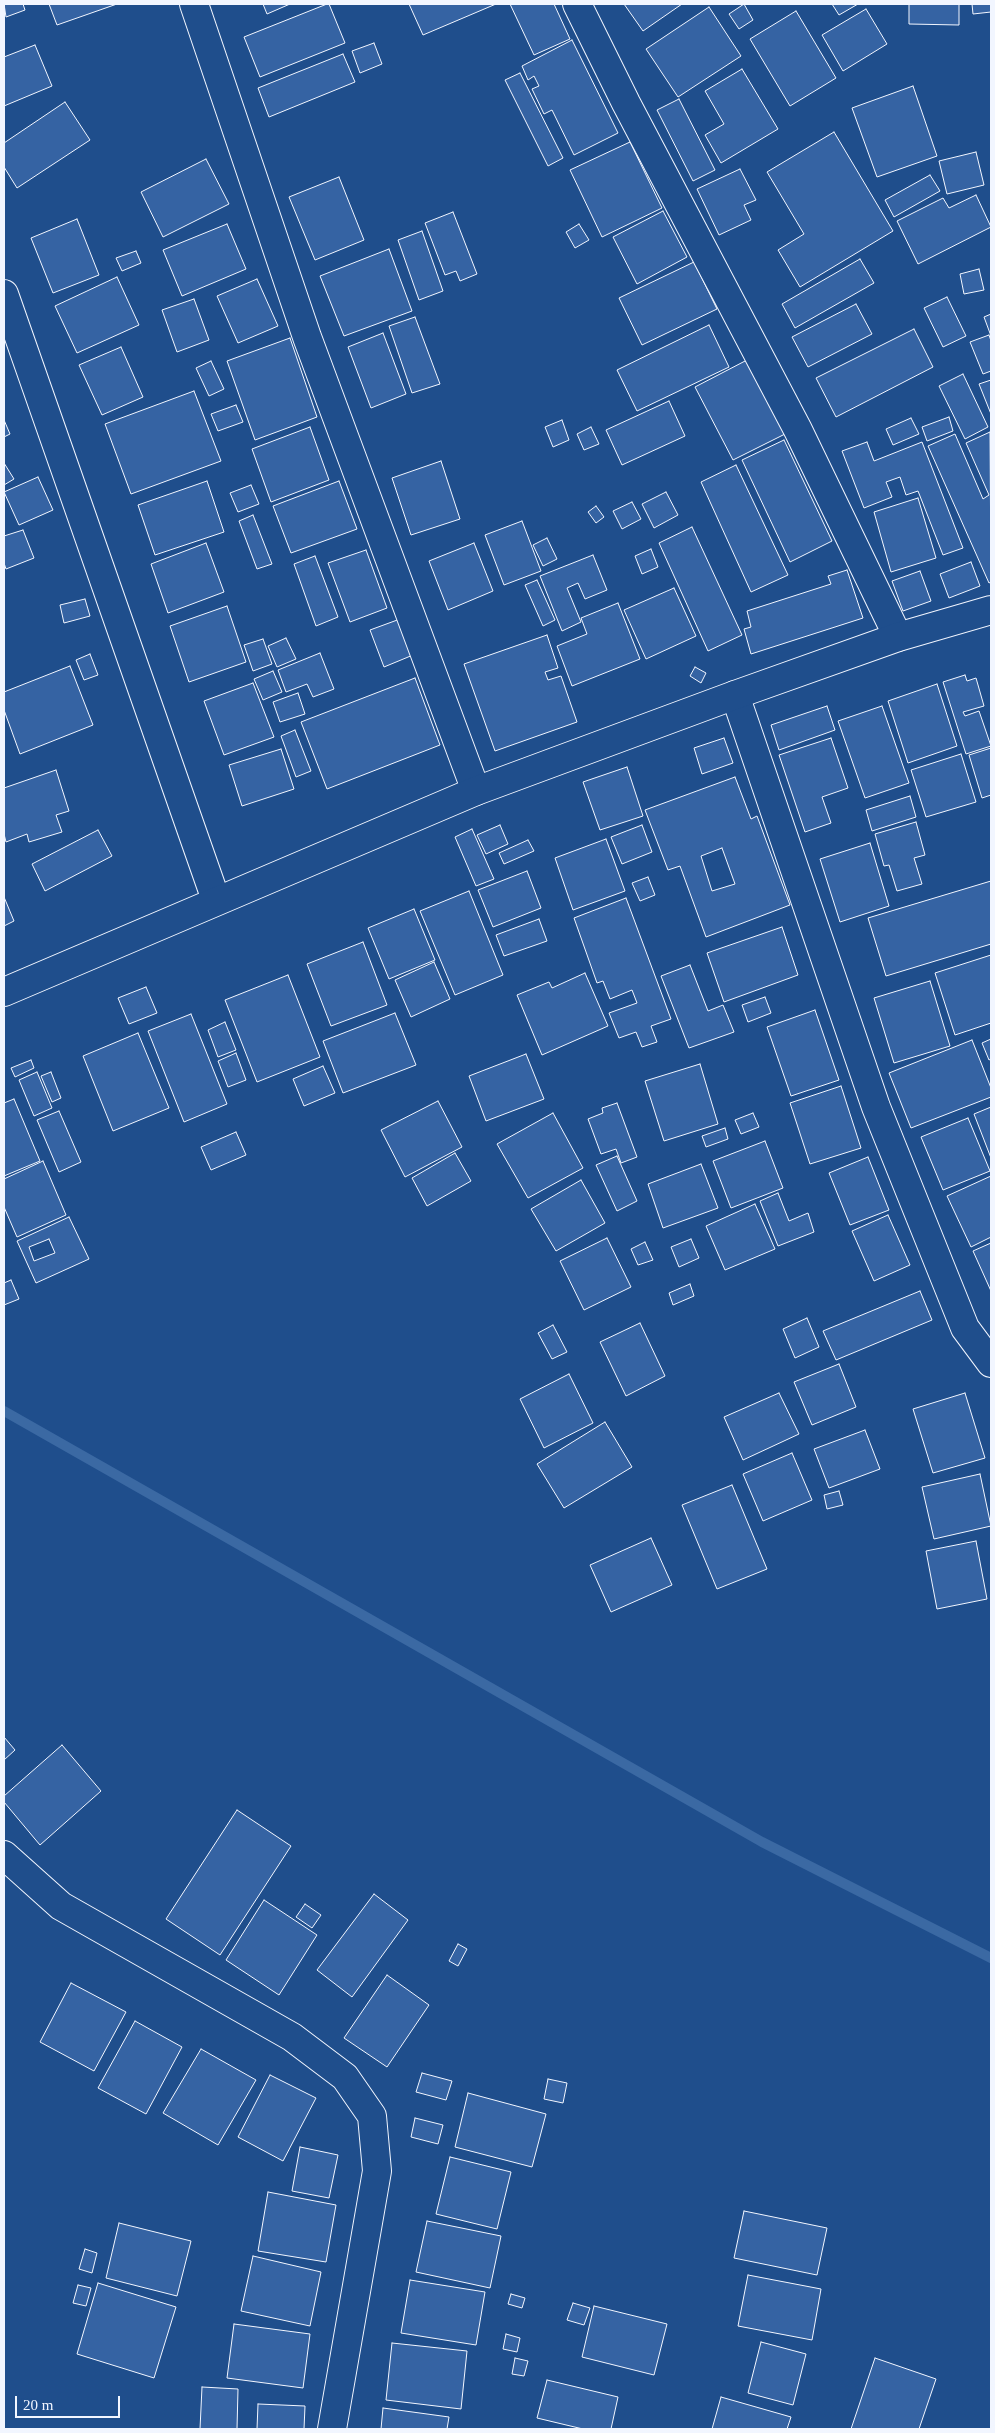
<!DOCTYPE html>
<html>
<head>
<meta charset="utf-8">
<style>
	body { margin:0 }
	#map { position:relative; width:995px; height:2433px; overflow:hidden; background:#1f4e8c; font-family:Georgia,serif }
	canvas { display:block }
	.frame { position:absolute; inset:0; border:5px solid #f2f6ff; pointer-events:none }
	.scale { position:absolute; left:15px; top:2396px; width:105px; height:22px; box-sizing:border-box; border:2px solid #f2f6ff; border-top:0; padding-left:6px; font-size:15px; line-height:18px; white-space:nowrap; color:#f2f6ff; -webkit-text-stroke:4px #1f4e8c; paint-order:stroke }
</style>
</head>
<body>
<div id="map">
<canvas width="995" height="2433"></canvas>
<div class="frame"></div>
<div class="scale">20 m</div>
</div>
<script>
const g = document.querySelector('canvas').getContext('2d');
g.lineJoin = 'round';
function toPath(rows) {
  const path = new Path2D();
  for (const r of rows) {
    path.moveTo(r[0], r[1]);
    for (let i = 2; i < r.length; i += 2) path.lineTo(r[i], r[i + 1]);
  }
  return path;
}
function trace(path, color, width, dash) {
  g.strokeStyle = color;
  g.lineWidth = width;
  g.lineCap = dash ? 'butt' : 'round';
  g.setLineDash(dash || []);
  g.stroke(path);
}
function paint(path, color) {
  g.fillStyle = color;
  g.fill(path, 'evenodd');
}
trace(toPath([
	[4,1411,762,1842,991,1958]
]), '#3b69a3', 10);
const building = toPath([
	[4,4,23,4,25,10,6,17,4,4],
	[49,4,117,4,57,25,49,4],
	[263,4,290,4,267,14,263,4],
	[327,4,329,4,345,43,260,77,244,37,327,4],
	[409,4,496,4,423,35,409,4],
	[510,4,554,4,570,39,534,55,510,4],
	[624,4,682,4,643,31,624,4],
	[744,4,753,20,739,29,729,14,744,4],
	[832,4,858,4,839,15,832,4],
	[909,4,959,4,959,25,909,24,909,4],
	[972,4,991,4,991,12,973,14,972,4],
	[709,7,741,56,678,97,646,49,709,7],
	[866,9,887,44,843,71,822,35,866,9],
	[796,11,836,78,790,106,750,39,796,11],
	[572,40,618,133,574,155,552,110,544,114,532,89,539,86,534,76,528,80,522,66,572,40],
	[374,43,382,64,360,73,352,51,374,43],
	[35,45,52,86,4,106,4,57,35,45],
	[343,54,355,82,269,117,258,88,343,54],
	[742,69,778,129,721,163,705,135,724,124,705,91,742,69],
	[520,73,563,158,548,166,505,80,520,73],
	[913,86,937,156,877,177,852,108,913,86],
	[679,99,715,170,693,181,657,110,679,99],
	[65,102,90,140,17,188,4,167,4,143,65,102],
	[834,132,893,231,800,287,778,250,804,234,767,172,834,132],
	[630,142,662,208,602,237,570,170,630,142],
	[976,152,984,185,947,194,939,161,976,152],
	[206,159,229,204,163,237,141,192,206,159],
	[740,169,756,200,744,205,751,220,719,235,697,189,740,169],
	[930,175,940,191,894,217,885,200,930,175],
	[339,177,364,240,315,260,289,197,339,177],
	[976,195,991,227,918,264,897,221,943,198,949,208,976,195],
	[663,211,687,257,637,284,613,237,663,211],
	[453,212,477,274,460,281,456,271,445,275,425,223,453,212],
	[77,219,99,275,53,293,31,238,77,219],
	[227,224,246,269,182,296,163,250,227,224],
	[579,224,589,240,575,248,566,232,579,224],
	[422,231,443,291,419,300,398,240,422,231],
	[389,249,412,311,344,336,320,276,389,249],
	[136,251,141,263,122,271,116,258,136,251],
	[860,259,874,283,795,328,782,304,860,259],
	[694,262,717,309,642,345,619,298,694,262],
	[979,269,984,290,964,294,960,274,979,269],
	[117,277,139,325,77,353,55,306,117,277],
	[257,279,278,326,238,343,217,296,257,279],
	[947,297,966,336,943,347,924,308,947,297],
	[194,299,209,340,177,352,162,310,194,299],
	[856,304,872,334,808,367,792,337,856,304],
	[991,314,991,336,984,317,991,314],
	[415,317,440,384,412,393,389,326,415,317],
	[709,325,729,367,637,411,617,370,709,325],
	[914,329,933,367,836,417,816,378,914,329],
	[383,333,406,394,371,408,348,347,383,333],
	[989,335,991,341,991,371,983,374,970,342,989,335],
	[290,338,317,417,255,440,227,361,290,338],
	[121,347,143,397,102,415,79,365,121,347],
	[747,360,785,434,733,460,695,387,747,360],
	[211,361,224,389,209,396,196,368,211,361],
	[963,374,988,427,965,439,939,386,963,374],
	[991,380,991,414,979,384,991,380],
	[194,391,221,461,131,494,105,424,194,391],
	[669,401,685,436,622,465,606,430,669,401],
	[236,405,243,422,218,431,211,414,236,405],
	[949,417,953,431,927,441,922,427,949,417],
	[911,418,919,434,893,445,886,429,911,418],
	[4,420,10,434,4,437,4,420],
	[562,420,569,440,553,447,545,427,562,420],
	[310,427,329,480,271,502,252,449,310,427],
	[591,427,599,444,584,450,577,434,591,427],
	[990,432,991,582,989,583,928,446,955,434,983,499,989,495,966,443,990,432],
	[784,440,832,541,790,562,742,460,784,440],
	[867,442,874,461,922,442,963,548,943,555,918,491,906,495,900,477,886,482,892,497,864,508,842,451,867,442],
	[441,461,460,519,411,535,392,478,441,461],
	[4,463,14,479,4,485,4,463],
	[736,465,788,575,751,592,701,482,736,465],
	[38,477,53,510,19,525,4,492,38,477],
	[207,481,224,532,155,555,138,505,207,481],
	[339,481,357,529,291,553,273,506,339,481],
	[251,485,259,504,238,512,230,493,251,485],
	[666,492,678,515,654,528,642,504,666,492],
	[918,498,936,558,891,572,874,512,918,498],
	[632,502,641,519,622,529,613,511,632,502],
	[596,506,604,517,596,523,588,512,596,506],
	[253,515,272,564,257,569,239,521,253,515],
	[522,521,541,571,504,585,485,535,522,521],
	[692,527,742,635,708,651,659,543,692,527],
	[23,530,34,558,6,569,4,563,4,536,23,530],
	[547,538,557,559,543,566,533,545,547,538],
	[206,543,224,592,168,613,151,564,206,543],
	[474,543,493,591,448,610,429,561,474,543],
	[651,549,658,567,642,574,635,556,651,549],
	[366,550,387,608,350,622,328,563,366,550],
	[593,555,607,590,585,599,578,583,567,588,581,622,562,631,540,576,593,555],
	[315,556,338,617,316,626,294,564,315,556],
	[971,562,980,586,949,598,940,574,971,562],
	[847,570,863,618,751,654,744,629,751,627,747,611,831,584,828,576,847,570],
	[920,571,931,601,903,611,892,581,920,571],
	[537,580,555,620,543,626,525,585,537,580],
	[674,588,696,636,646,659,624,610,674,588],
	[85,599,90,616,64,623,60,605,85,599],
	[618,603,640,659,572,686,557,646,587,634,581,618,618,603],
	[227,606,246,662,189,682,170,626,227,606],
	[400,619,413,655,384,667,370,630,400,619],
	[547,635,558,668,545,672,548,680,561,676,577,722,495,751,464,664,547,635],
	[286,638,296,659,277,667,268,646,286,638],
	[263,639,272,664,253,671,244,645,263,639],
	[320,653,334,689,313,697,307,684,286,692,278,670,320,653],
	[90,654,98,675,84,680,76,660,90,654],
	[70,666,93,725,20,754,4,710,4,692,70,666],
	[695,667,706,673,701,683,690,676,695,667],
	[273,671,282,692,263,700,254,679,273,671],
	[965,675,967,681,976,678,984,706,963,712,965,716,979,711,991,746,966,754,943,682,965,675],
	[415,678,440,745,327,789,301,722,415,678],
	[253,683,274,737,224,755,204,701,253,683],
	[937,684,957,746,908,763,888,701,937,684],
	[298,693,305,714,280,722,273,702,298,693],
	[827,706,835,730,779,750,771,725,827,706],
	[882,706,909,783,865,798,838,721,882,706],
	[295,730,311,771,296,777,281,736,295,730],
	[724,738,733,763,702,774,694,748,724,738],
	[831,738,848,788,822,797,831,823,805,832,779,755,831,738],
	[991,748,991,795,982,798,969,755,991,748],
	[281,749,294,789,242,806,229,765,281,749],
	[961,754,976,802,926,817,911,770,961,754],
	[627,767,643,816,600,830,583,782,627,767],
	[56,770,69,811,56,815,62,832,29,842,27,834,6,842,4,834,4,788,56,770],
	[735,777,751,819,757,816,790,905,706,937,680,866,668,870,645,810,735,777],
	[722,848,735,884,712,891,701,856,722,848],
	[910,796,916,817,872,831,866,810,910,796],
	[916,822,925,855,914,858,922,884,897,891,889,865,884,866,875,834,916,822],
	[500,825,508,844,486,854,477,835,500,825],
	[642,825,652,852,622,864,611,837,642,825],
	[472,829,494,879,476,886,455,837,472,829],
	[98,830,112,856,45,891,32,864,98,830],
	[606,839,625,891,573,910,555,858,606,839],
	[528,840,534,851,504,864,499,853,528,840],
	[870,843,889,906,840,922,820,859,870,843],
	[527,871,541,908,493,927,478,890,527,871],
	[648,877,655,895,640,901,632,883,648,877],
	[991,881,991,944,886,976,868,918,991,881],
	[469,891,503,975,455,995,420,911,469,891],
	[4,897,14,921,4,926,4,897],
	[626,898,671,1019,651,1026,657,1042,642,1047,636,1032,619,1038,609,1013,637,1003,632,990,610,999,603,981,597,983,574,918,626,898],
	[414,909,435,960,389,979,368,928,414,909],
	[539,919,547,941,504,956,496,935,539,919],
	[782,927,798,975,724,1002,707,953,782,927],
	[363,942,387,1005,331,1026,307,964,363,942],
	[991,955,991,1023,955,1035,935,973,991,955],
	[434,962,450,999,411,1017,395,980,434,962],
	[690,965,708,1011,723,1005,734,1032,689,1048,661,976,690,965],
	[585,973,608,1026,542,1055,517,995,549,982,552,988,585,973],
	[288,975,320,1057,257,1082,225,1000,288,975],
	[930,981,950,1046,894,1063,874,998,930,981],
	[146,987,157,1013,129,1024,118,998,146,987],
	[765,997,771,1013,748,1022,742,1005,765,997],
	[815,1010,839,1080,791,1096,767,1027,815,1010],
	[395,1013,416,1065,343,1093,323,1041,395,1013],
	[191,1014,227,1104,184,1122,148,1031,191,1014],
	[225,1022,236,1050,218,1057,208,1030,225,1022],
	[138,1033,169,1108,113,1131,83,1056,138,1033],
	[991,1039,991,1059,989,1060,982,1043,991,1039],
	[972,1040,991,1088,991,1097,911,1128,889,1073,972,1040],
	[236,1053,246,1080,228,1087,218,1061,236,1053],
	[526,1054,544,1099,486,1121,469,1076,526,1054],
	[31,1060,34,1068,15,1077,11,1068,31,1060],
	[700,1064,718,1124,664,1141,645,1081,700,1064],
	[323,1066,335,1093,304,1106,293,1079,323,1066],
	[37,1072,52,1108,34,1116,19,1080,37,1072],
	[51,1072,61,1098,52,1102,41,1076,51,1072],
	[841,1086,861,1148,810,1164,790,1103,841,1086],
	[14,1099,40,1161,4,1176,4,1103,14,1099],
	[438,1101,462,1147,405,1177,381,1130,438,1101],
	[617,1103,637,1157,621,1163,616,1149,601,1154,588,1119,603,1113,602,1108,617,1103],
	[991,1107,991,1158,974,1114,991,1107],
	[59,1111,81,1162,59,1172,37,1120,59,1111],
	[553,1113,583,1168,528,1198,497,1144,553,1113],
	[753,1113,759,1127,741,1134,735,1120,753,1113],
	[968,1118,990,1171,943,1190,921,1137,968,1118],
	[725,1128,728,1139,706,1147,702,1136,725,1128],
	[236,1132,246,1155,211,1170,201,1147,236,1132],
	[765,1141,783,1188,731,1208,713,1161,765,1141],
	[455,1153,471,1181,427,1206,412,1178,455,1153],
	[617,1156,637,1201,617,1211,596,1165,617,1156],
	[868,1157,889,1210,850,1225,829,1173,868,1157],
	[43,1161,66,1215,17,1237,4,1207,4,1179,43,1161],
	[701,1164,718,1208,663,1228,648,1184,701,1164],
	[991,1176,991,1237,971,1247,947,1196,991,1176],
	[581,1180,605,1223,556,1251,531,1209,581,1180],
	[778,1193,789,1221,808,1213,814,1232,778,1246,760,1201,778,1193],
	[755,1204,775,1249,725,1270,706,1226,755,1204],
	[888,1215,910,1265,874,1281,852,1231,888,1215],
	[69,1217,89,1259,36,1283,17,1241,69,1217],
	[49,1239,55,1253,34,1261,29,1247,49,1239],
	[607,1238,631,1287,584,1310,560,1261,607,1238],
	[691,1239,699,1258,679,1267,671,1247,691,1239],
	[645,1242,653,1260,638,1265,631,1249,645,1242],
	[991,1243,991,1291,973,1251,991,1243],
	[11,1280,19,1299,4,1305,4,1283,11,1280],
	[690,1284,694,1296,673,1305,669,1293,690,1284],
	[920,1291,932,1320,836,1360,823,1331,920,1291],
	[807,1318,819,1347,795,1358,783,1329,807,1318],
	[640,1323,665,1376,626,1396,600,1342,640,1323],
	[553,1325,567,1352,552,1359,538,1333,553,1325],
	[839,1364,856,1407,812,1425,794,1382,839,1364],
	[569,1374,593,1423,544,1448,520,1399,569,1374],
	[779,1393,799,1434,743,1460,724,1417,779,1393],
	[965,1393,985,1458,933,1473,913,1409,965,1393],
	[605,1422,632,1467,564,1508,537,1464,605,1422],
	[865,1430,880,1469,829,1488,814,1449,865,1430],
	[792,1453,812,1500,763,1521,743,1474,792,1453],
	[980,1474,991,1526,934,1539,922,1487,980,1474],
	[732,1485,767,1569,717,1589,682,1505,732,1485],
	[839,1491,843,1505,827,1509,824,1495,839,1491],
	[651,1538,672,1585,611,1612,590,1565,651,1538],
	[976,1541,987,1599,937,1609,926,1551,976,1541],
	[4,1737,15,1750,4,1760,4,1737],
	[62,1745,101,1791,40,1845,4,1802,4,1796,62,1745],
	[237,1810,291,1846,220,1955,166,1919,237,1810],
	[374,1894,408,1920,352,1997,317,1970,374,1894],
	[264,1900,317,1935,279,1995,226,1960,264,1900],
	[305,1904,321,1915,312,1928,296,1917,305,1904],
	[458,1944,467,1949,458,1966,449,1961,458,1944],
	[387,1975,429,2005,387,2067,344,2038,387,1975],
	[71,1983,126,2012,94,2071,40,2042,71,1983],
	[135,2021,182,2047,146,2114,98,2088,135,2021],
	[201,2049,256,2080,218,2145,163,2113,201,2049],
	[422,2073,452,2081,446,2100,416,2092,422,2073],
	[270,2075,316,2098,283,2161,238,2137,270,2075],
	[548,2079,567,2083,563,2103,544,2099,548,2079],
	[468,2093,546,2114,532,2167,455,2147,468,2093],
	[415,2118,443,2125,438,2144,411,2137,415,2118],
	[300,2147,338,2155,329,2198,292,2191,300,2147],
	[450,2157,511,2172,497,2229,436,2214,450,2157],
	[268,2192,336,2205,326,2262,258,2251,268,2192],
	[744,2211,827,2228,817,2275,734,2258,744,2211],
	[427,2221,501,2236,490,2288,416,2272,427,2221],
	[119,2223,191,2241,177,2296,106,2278,119,2223],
	[85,2249,97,2253,92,2273,79,2269,85,2249],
	[253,2256,321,2272,310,2326,241,2311,253,2256],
	[748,2275,821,2289,812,2340,738,2326,748,2275],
	[410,2280,485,2292,476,2345,401,2333,410,2280],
	[98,2283,176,2307,154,2378,77,2354,98,2283],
	[78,2285,91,2288,86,2306,73,2303,78,2285],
	[511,2294,525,2298,522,2308,508,2304,511,2294],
	[573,2303,590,2308,584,2325,567,2320,573,2303],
	[594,2306,667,2324,654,2375,582,2357,594,2306],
	[234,2324,310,2334,303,2388,227,2378,234,2324],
	[506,2334,520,2338,517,2352,503,2349,506,2334],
	[761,2342,806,2354,793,2405,748,2393,761,2342],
	[392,2343,467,2351,461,2409,386,2400,392,2343],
	[515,2358,528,2361,524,2376,512,2374,515,2358],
	[875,2358,936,2379,919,2429,851,2429,875,2358],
	[547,2380,618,2397,611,2429,583,2429,537,2418,547,2380],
	[202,2387,238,2389,237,2429,200,2429,202,2387],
	[721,2397,791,2417,787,2429,712,2429,721,2397],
	[258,2404,305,2406,304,2429,257,2429,258,2404],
	[383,2408,449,2417,447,2429,381,2429,383,2408]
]);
paint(building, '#3563a3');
trace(building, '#f2f6ff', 1);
const minor = toPath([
	[194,4,307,337,476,791],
	[577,4,626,103,798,430,898,637],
	[4,294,216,900],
	[735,695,876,1107,965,1328,991,1363],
	[4,1855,61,1906,292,2037,345,2077,372,2116,377,2171,332,2429]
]);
const major = toPath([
	[4,992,476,791,735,695,898,637,991,610]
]);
trace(minor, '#f2f6ff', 30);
trace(major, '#f2f6ff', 30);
trace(minor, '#1f4e8c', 28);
trace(major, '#1f4e8c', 28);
</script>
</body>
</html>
